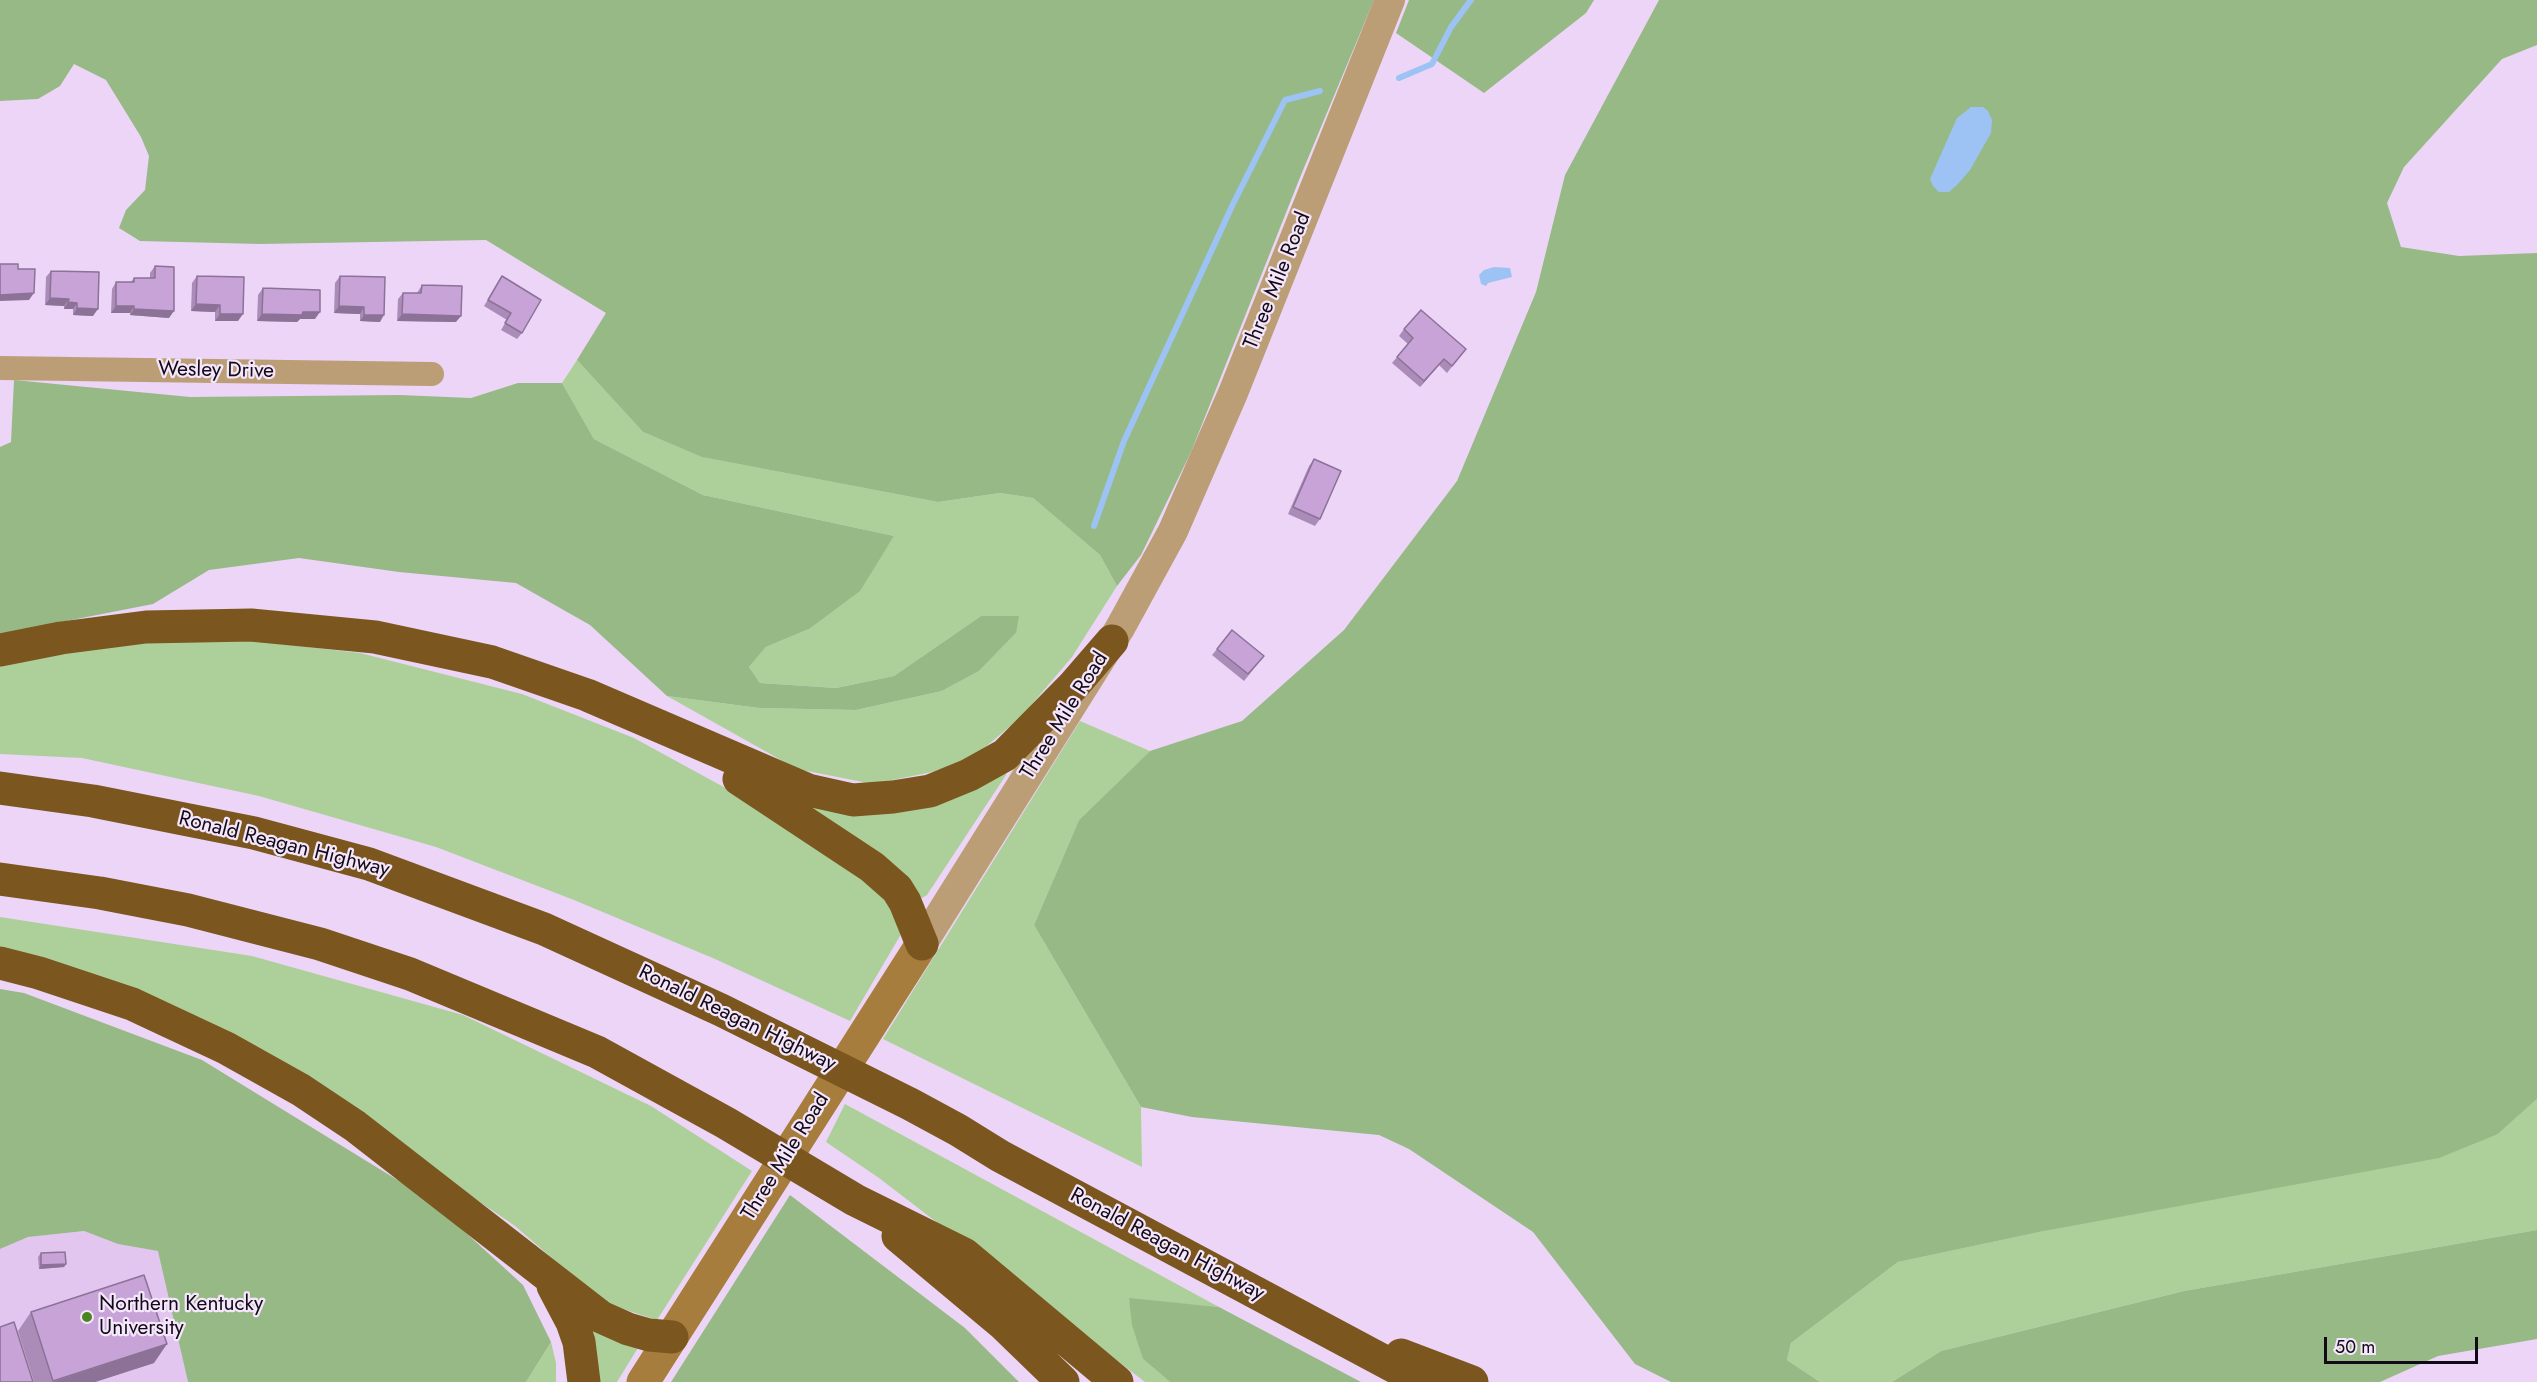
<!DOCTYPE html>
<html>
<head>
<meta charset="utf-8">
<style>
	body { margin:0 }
	#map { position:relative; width:2537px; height:1382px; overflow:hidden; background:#edd5f8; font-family:Jost,sans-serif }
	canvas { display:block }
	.scale { position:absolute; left:2324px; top:1337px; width:154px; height:27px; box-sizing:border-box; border:3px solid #120a16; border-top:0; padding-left:8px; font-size:18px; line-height:21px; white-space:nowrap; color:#120a16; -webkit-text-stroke:4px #f4e6fb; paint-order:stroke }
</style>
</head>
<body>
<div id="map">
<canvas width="2537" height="1382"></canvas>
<div class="scale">50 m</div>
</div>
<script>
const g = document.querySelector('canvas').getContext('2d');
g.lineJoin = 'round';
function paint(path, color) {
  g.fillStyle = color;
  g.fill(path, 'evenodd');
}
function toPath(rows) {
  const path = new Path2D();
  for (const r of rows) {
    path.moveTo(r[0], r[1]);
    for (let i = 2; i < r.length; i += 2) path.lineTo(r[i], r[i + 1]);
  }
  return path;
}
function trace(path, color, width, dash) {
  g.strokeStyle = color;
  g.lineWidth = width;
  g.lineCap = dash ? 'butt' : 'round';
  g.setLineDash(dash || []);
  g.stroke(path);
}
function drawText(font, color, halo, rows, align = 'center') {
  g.font = font + ' Jost,sans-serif';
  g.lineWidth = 4.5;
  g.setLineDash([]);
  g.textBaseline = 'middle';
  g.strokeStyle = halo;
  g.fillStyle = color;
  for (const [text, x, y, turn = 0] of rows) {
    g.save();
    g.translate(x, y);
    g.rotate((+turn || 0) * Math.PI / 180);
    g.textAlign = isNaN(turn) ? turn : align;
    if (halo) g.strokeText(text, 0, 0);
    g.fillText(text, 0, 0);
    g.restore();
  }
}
paint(toPath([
	[84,1231,118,1244,159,1251,188,1382,0,1382,0,1249,28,1237]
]), '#e2c6ef');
paint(toPath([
	[577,360,643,432,703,457,938,502,1000,493,1033,498,1100,555,1117,586,1072,657,1021,717,970,760,932,772,873,784,797,769,667,696,759,708,856,710,942,691,979,671,1016,633,981,616,894,676,836,688,760,683,749,667,766,647,809,629,882,554,894,536,703,495,594,439,562,383],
	[247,640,360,653,522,694,634,738,742,797,874,882,902,927,900,936,850,1021,715,959,574,900,436,847,259,796,82,758,0,754,0,664,65,650,150,642],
	[1080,721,1150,751,1079,820,1034,925,1141,1107,1142,1167,883,1039],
	[1006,768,1006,775,927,895,922,898,792,793],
	[0,917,252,956,463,1015,651,1106,752,1171,657,1320,604,1303,515,1226,276,1062,0,955],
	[2537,1099,2537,1230,2184,1291,1941,1351,1892,1382,1820,1382,1787,1360,1791,1343,1898,1262,2498,1134],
	[845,1104,1219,1307,1129,1299,1143,1359,1170,1382,1145,1382,879,1178,826,1142],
	[582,1318,641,1343,617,1382,594,1382],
	[551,1342,556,1363,556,1382,526,1382]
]), '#add09b');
paint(toPath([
	[0,0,1374,0,1301,175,1191,452,1141,555,1117,586,1100,555,1033,498,1000,493,938,502,702,457,643,432,577,360,606,313,486,240,260,244,140,241,119,228,126,210,145,190,149,156,141,137,106,80,74,64,60,86,38,99,0,101],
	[1409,0,1594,0,1586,13,1484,93,1396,33],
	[1659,0,2537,0,2537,45,2502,59,2404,167,2387,203,2401,247,2459,256,2537,253,2537,1099,2498,1134,2439,1158,2044,1231,1898,1262,1791,1343,1787,1360,1820,1382,1671,1382,1635,1364,1533,1232,1409,1149,1379,1135,1192,1117,1141,1107,1034,925,1079,820,1150,751,1242,721,1344,630,1457,481,1536,292,1565,175],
	[14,380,190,397,400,395,471,398,518,383,562,383,594,439,703,495,894,536,860,591,809,629,766,647,749,667,760,683,836,688,894,676,981,616,1019,616,1016,633,979,671,942,691,856,710,759,708,667,696,590,625,516,583,399,572,299,558,209,570,153,604,0,634,0,447,11,442],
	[0,989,24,993,202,1060,430,1200,523,1285,551,1342,526,1382,188,1382,158,1251,118,1244,84,1231,28,1237,0,1249],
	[790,1195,965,1328,1019,1382,671,1382],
	[2537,1230,2537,1339,2438,1356,2380,1382,1892,1382,1941,1351,2184,1291],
	[1129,1298,1219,1307,1361,1382,1170,1382,1143,1359,1132,1325]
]), '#97b985');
paint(toPath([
	[1971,107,1983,107,1988,111,1992,120,1991,133,1970,170,1958,184,1949,192,1939,192,1933,186,1930,179,1957,118],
	[1494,267,1510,268,1512,277,1488,283,1486,286,1481,284,1479,275,1484,270]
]), '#9dc3f4');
trace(toPath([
	[1399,78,1432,64,1451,27,1471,0],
	[1094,526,1124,441,1233,204,1285,100,1320,91]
]), '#9dc3f4', 6);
trace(toPath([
	[0,368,432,374]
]), '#bb9e76', 24);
trace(toPath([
	[922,944,1120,628,1173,531,1233,393,1390,0]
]), '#bb9e76', 30);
trace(toPath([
	[643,1382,922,944]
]), '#a77d3d', 33);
trace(toPath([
	[0,650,61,638,146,627,251,625,375,637,492,662,587,695,808,790,853,800,893,797,930,791,969,775,1005,755,1074,685,1112,641],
	[739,779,872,867,897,889,905,902,922,944],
	[0,788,93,801,254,833,369,864,544,929,721,1010,910,1104,958,1130,1000,1156,1423,1382],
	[0,879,100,893,188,910,320,944,410,974,597,1052,726,1123,855,1200,964,1254,1117,1382],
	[0,963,39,973,132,1004,226,1048,301,1090,355,1126,601,1317,628,1329,649,1335,672,1337],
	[898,1236,1002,1323,1063,1382],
	[553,1286,572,1322,579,1342,584,1382],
	[1401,1355,1472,1382]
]), '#7b571f', 33);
paint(toPath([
	[155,266,169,318,130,315,130,313,111,313,112,289,116,282,131,282,134,278,150,278,150,273],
	[51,271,93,316,73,315,73,309,64,309,64,306,45,305,46,277],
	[197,276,238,321,215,321,215,312,191,311,192,283],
	[340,276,380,322,360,321,360,314,334,313,335,283],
	[502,276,522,333,517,339,501,330,507,320,484,306],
	[422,285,456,322,397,321,398,299,403,293,417,293],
	[263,288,315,319,300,319,297,322,257,321,258,295],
	[1404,329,1466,349,1447,373,1439,365,1420,387,1392,363,1408,344,1399,336],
	[1314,459,1320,519,1315,526,1288,514,1309,466],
	[1217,649,1264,656,1244,681,1212,655],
	[41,1253,66,1264,64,1267,39,1269,38,1257],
	[31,1312,154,1363,95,1382,34,1382,18,1331]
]), '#ab8cb9');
paint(toPath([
	[34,293,29,300,0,301,0,295],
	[50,298,69,299,64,306,45,305],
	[68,302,77,303,73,309,64,309],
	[196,304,220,305,215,312,191,311],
	[116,306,134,306,130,313,111,313],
	[339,306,364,307,360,314,334,313],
	[77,308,98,309,93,316,73,315],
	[134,309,174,311,169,318,130,315],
	[303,312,320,312,315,319,300,319,297,322,257,321,262,314],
	[220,314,243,314,238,321,215,321],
	[402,314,461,316,456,322,397,321],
	[364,315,384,315,380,322,360,321],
	[1444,359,1439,365,1420,387,1424,381],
	[66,1264,64,1267,39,1269,41,1265],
	[167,1344,154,1363,95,1382,53,1382]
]), '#8b7296');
const building = toPath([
	[0,264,18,264,18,269,35,269,34,293,0,295,0,264],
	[155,266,174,267,174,311,134,309,134,306,116,306,116,282,134,282,134,278,155,278,155,266],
	[51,271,99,272,98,309,77,308,77,303,68,302,69,299,50,298,51,271],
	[197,276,244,277,243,314,220,314,220,305,196,304,197,276],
	[340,276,385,277,384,315,364,315,364,307,339,306,340,276],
	[502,276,541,300,522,333,505,323,511,313,488,300,502,276],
	[422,285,462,286,461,316,402,314,403,293,421,293,422,285],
	[263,288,320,290,320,312,303,312,302,315,262,314,263,288],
	[1421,310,1466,349,1452,366,1444,359,1424,381,1397,357,1413,338,1404,329,1421,310],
	[1314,459,1341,471,1320,519,1293,507,1314,459],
	[1232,630,1264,656,1248,674,1217,649,1232,630],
	[65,1252,66,1264,41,1265,41,1253,65,1252],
	[144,1275,167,1344,53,1381,31,1312,144,1275],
	[14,1322,33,1382,0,1382,0,1327,14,1322]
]);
paint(building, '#c7a3d7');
trace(building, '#8b7296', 1.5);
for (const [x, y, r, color] of [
	[87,1317,6,"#4b8521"]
]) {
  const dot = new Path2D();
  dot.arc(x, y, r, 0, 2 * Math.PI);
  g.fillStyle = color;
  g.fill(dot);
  trace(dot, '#f4e6fb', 2);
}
drawText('21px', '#120a16', '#f4e6fb', [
	["Three Mile Road",1278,281,-68],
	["Wesley Drive",216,371,1],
	["Three Mile Road",1065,716,-58],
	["Ronald Reagan Highway",284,845,14],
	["Ronald Reagan Highway",737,1019,26],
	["Three Mile Road",786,1157,-58],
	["Ronald Reagan Highway",1167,1245,28]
]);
drawText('21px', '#120a16', '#f4e6fb', [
	["Northern Kentucky",99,1305],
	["University",99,1329]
], 'left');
</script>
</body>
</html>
